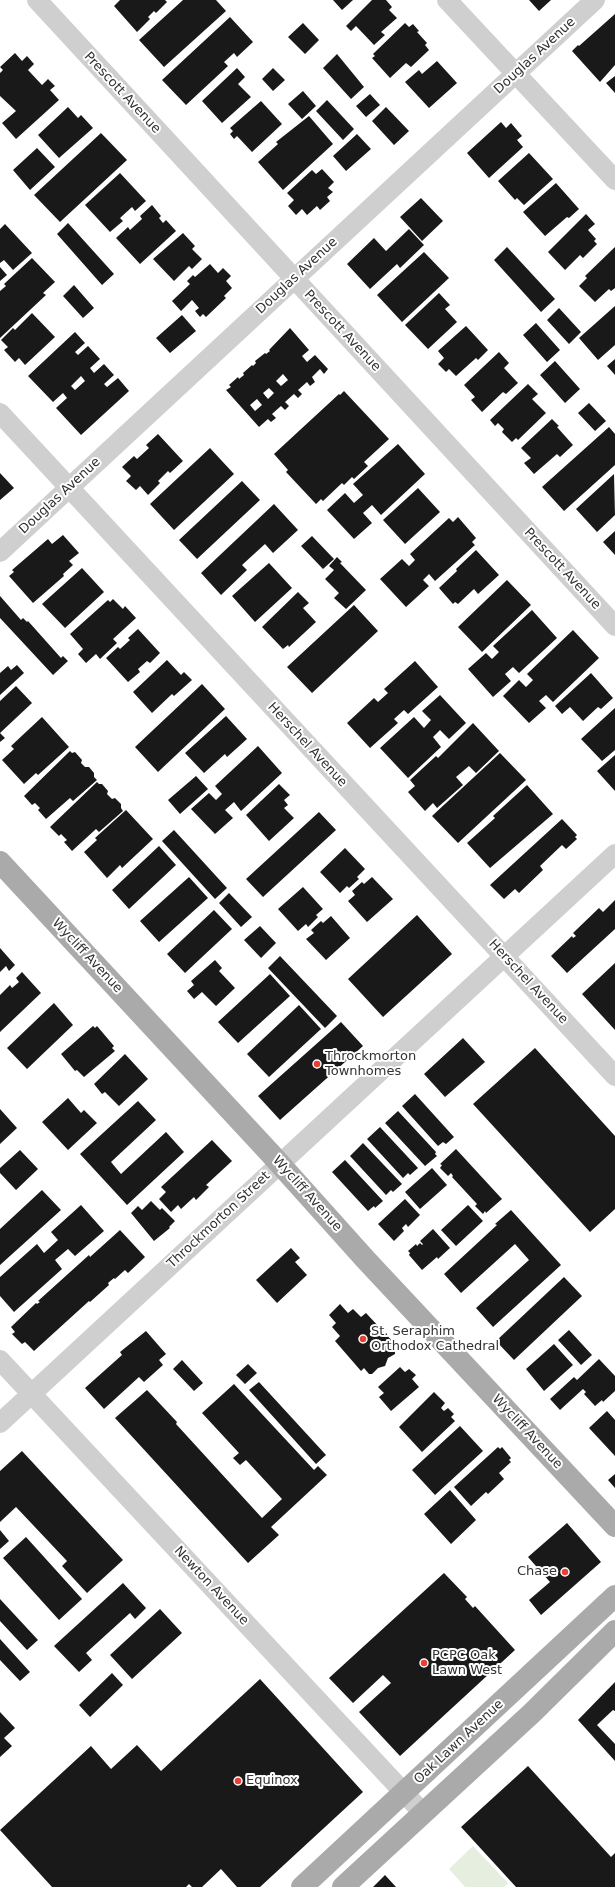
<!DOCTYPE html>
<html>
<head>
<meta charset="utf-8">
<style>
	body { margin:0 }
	canvas { display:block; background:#fff }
</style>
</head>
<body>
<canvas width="615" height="1887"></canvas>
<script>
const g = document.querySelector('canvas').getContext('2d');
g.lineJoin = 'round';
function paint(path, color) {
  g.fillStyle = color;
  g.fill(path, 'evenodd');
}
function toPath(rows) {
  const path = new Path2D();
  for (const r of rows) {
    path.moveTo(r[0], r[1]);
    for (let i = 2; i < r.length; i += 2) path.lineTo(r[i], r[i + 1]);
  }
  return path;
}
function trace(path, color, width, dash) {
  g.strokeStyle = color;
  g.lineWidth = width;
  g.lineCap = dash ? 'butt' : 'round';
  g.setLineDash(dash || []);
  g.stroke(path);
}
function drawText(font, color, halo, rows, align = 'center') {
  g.font = font + ' "DejaVu Sans",sans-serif';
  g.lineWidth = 4;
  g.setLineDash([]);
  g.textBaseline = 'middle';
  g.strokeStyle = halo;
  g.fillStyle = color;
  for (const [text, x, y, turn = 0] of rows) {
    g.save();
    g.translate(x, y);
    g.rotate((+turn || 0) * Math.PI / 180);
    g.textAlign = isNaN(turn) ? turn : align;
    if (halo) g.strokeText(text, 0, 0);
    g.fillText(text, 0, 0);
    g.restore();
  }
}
paint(toPath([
	[473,1846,508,1883,504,1887,465,1887,449,1869]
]), '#e6eee0');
paint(toPath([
	[120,0,165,0,167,2,156,13,154,11,148,17,150,19,137,32,114,6],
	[183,0,216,0,226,11,164,67,139,40],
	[333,0,353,0,342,10],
	[372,0,386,0,392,7,389,10,397,18,381,32,385,35,374,45,356,26,351,31,346,26],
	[529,0,551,0,539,11],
	[615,14,615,65,600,82,572,51,578,45,579,46],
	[230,17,253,42,237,57,234,53,224,62,228,66,186,105,162,80],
	[303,23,319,40,305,54,288,37],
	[405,23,409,27,413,24,419,31,417,32,427,43,425,45,429,50,411,67,406,63,390,78,372,58,375,56,373,54],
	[15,53,22,61,27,56,34,64,28,70,42,85,48,79,55,86,50,90,59,100,16,139,2,123,16,111,0,96,0,73,3,70,0,67],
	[337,54,364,87,351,99,323,68],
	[437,61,457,83,429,108,405,82,419,70,422,74],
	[237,68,245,77,238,84,251,97,222,123,202,101],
	[273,68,285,80,273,91,262,79],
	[615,76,615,93,606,83],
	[303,91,316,106,302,119,288,104],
	[370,94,380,105,366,117,356,106],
	[327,100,354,129,343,140,316,111],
	[261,101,282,124,252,152,237,136,234,139,230,134,233,131,230,128],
	[68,107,78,118,81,115,93,128,59,158,38,135],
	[386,107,409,131,394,145,372,121],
	[309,116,333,144,283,190,258,162,278,144,276,142],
	[501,122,506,128,511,123,522,136,517,140,523,147,489,178,467,153],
	[101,133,127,160,60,222,34,195],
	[357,134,371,149,346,171,333,156],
	[37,148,55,167,30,190,13,170],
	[529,153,553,179,524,205,517,198,515,200,498,181],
	[322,169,334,182,328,188,333,192,327,197,330,201,320,210,317,206,307,215,302,209,296,215,288,206,294,200,287,193,312,170,316,174],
	[120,173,146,201,135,211,132,207,120,218,123,221,110,232,85,205],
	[556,183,579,209,569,218,567,217,545,236,523,212],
	[421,198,443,221,422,241,400,217],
	[152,205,161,216,159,218,163,223,166,220,176,231,140,264,116,238,128,227,130,230,142,219,140,216],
	[586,214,595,224,588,230,596,239,594,241,597,244,583,258,580,255,565,270,548,252],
	[68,223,114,274,102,285,57,234],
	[5,224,32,253,13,270,4,260,0,263,0,229],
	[409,229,424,245,400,268,397,264,370,289,347,264,374,238,386,251],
	[183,233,195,246,192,249,202,259,192,269,189,266,174,281,153,259],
	[507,247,555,299,541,312,494,260],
	[615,247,615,288,611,291,609,289,595,302,579,286,587,278,585,276],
	[424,252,449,278,402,322,377,295],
	[32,258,55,282,43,293,46,295,0,338,0,291,6,286,4,284],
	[210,264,218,273,223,268,231,276,226,281,232,288,224,296,226,298,206,317,203,314,200,317,195,311,199,308,192,300,181,311,172,301,190,284,187,281,193,275,195,277],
	[0,267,7,275,0,281],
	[74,285,94,308,83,318,63,296],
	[439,293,450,305,445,309,457,322,428,349,405,325],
	[615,306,615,345,598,360,579,338],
	[559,308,581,332,569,344,547,320],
	[32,313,55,337,25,365,19,358,15,362,4,350,8,347,1,340,13,328,15,330],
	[182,315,196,331,170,353,156,338],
	[536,323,560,350,547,362,523,335],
	[466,326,488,350,478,360,476,358,456,376,449,369,446,372,438,364,444,358,438,351],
	[290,328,309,350,302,356,307,362,315,355,328,369,324,374,320,369,312,377,315,382,310,386,307,382,298,390,302,394,298,398,294,394,285,402,289,406,285,410,281,406,272,414,276,418,271,422,268,419,259,427,226,390,231,387,229,385,238,377,239,379,244,375,243,373,252,365,253,366,256,363,255,361,265,353,266,354,270,351,269,350],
	[283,374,288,380,281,386,276,381],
	[269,388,274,393,268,399,263,393],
	[257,399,262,405,255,411,250,405],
	[75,332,85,343,75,352,78,355,88,346,100,359,90,368,94,373,104,364,114,375,104,384,107,387,118,378,129,391,81,435,56,408,67,398,63,393,53,402,28,376],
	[81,376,85,381,75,390,71,386],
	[499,352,509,363,504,368,518,383,506,394,503,392,482,412,471,400,475,397,464,385],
	[615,359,615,375,607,366],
	[555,361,580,389,565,403,540,375],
	[528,384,538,394,532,399,546,413,518,440,516,438,512,442,502,432,504,429,498,423,495,426,490,420],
	[344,391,389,439,364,462,368,466,354,479,352,477,344,485,342,483,323,501,321,499,316,504,286,472,288,470,274,454,339,394,340,395],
	[589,403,606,421,595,431,578,413],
	[552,419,559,426,557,427,573,445,560,457,557,454,534,474,524,463,531,458,521,448],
	[609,427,615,434,615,465,564,511,542,487],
	[158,434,183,461,170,473,168,471,158,481,160,483,148,495,140,486,136,490,126,481,131,476,122,467,134,456,137,459,149,448,146,445],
	[398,444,425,474,381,515,372,505,363,513,372,523,354,539,327,510,345,493,354,503,363,495,353,484],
	[210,448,234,474,174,530,150,504],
	[0,473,14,488,0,500],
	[614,474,615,515,597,532,576,509],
	[242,481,260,500,197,559,179,540],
	[418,488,440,512,405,544,383,520],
	[274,504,298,530,273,553,265,544,242,565,247,570,221,595,201,573],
	[458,517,476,538,472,542,475,545,435,581,429,574,423,580,429,586,406,607,380,579,402,559,409,566,415,560,410,554,449,518,453,522],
	[615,531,615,555,603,542],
	[63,535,79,553,69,561,73,565,63,574,64,576,33,603,9,576,14,572,12,570,48,539,52,544],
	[312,536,334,559,323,569,301,546],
	[476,550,499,575,478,594,474,589,458,604,455,602,453,604,439,588,457,571,456,569],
	[337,557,342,562,340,563,366,590,346,609,334,598,339,593,325,579,334,570,329,566],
	[269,563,292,588,255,622,232,596],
	[82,568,104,592,65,628,42,604],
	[507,580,531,605,482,652,458,627],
	[298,592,309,603,303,608,316,622,289,647,288,645,283,649,262,627],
	[0,596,21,620,23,618,27,622,28,621,61,658,63,656,68,661,53,675,0,618],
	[113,599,123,609,125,606,136,618,113,639,117,643,100,659,96,654,86,663,78,654,83,649,70,634,108,600,110,602],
	[354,605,378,631,312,693,287,667],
	[532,610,557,638,519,673,513,667,505,674,511,681,493,697,468,669,486,653,492,659,499,652,493,646],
	[138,629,160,653,150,663,147,661,138,669,140,672,128,682,106,658,118,647,120,649,130,640,128,638],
	[573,630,599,658,553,702,546,695,539,701,546,708,529,723,503,696,519,680,526,687,533,680,527,674],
	[167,660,181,675,184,672,192,680,174,696,172,694,152,713,133,692],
	[415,661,438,687,408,714,404,710,394,719,398,723,370,748,347,723,374,698,378,702,388,693,384,689],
	[17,665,24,673,0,695,0,673,8,666,11,670],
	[591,673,613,698,601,709,598,707,583,721,570,707,562,714,555,706],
	[202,684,225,709,158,772,135,747],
	[16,686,32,703,0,733,5,738,0,742,0,701],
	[440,695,466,723,449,739,440,730,433,737,441,747,408,778,380,748,414,717,424,728,431,720,422,711],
	[615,708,615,750,602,761,581,739],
	[226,716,247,739,227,757,225,754,204,773,185,753],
	[42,717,69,747,38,775,36,773,24,784,2,760,14,749,11,746],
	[473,723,499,751,476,773,469,766,456,777,463,785,437,808,433,803,425,811,408,792,415,786,410,780,436,756,438,758],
	[258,746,282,773,241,811,234,802,225,810,233,818,215,834,191,809,209,793,216,800,222,794,215,786],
	[70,751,72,753,75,752,82,760,81,763,85,767,89,767,94,773,94,777,97,780,73,801,70,798,46,819,38,810,40,808,35,803,32,805,24,796],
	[500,753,526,780,458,843,432,816],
	[615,755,615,791,597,771],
	[196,776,208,789,180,814,168,800],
	[97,782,99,784,102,784,108,791,107,794,112,799,115,798,121,804,121,808,123,811,99,832,96,829,72,851,64,842,67,840,61,834,59,836,50,827],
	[279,784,290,795,284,800,288,805,284,808,294,818,269,841,246,815],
	[527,785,553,814,490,868,467,843,495,818,493,816],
	[126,810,153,839,122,868,120,865,107,878,84,852,97,840,95,838],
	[319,812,336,830,263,897,246,879],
	[562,819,577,835,575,837,577,839,566,849,562,845,540,866,543,870,519,893,515,889,504,899,490,885],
	[174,830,227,888,215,899,162,841],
	[159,846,176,865,129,909,112,890],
	[345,848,365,869,357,877,359,879,349,888,347,886,340,893,320,872],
	[189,877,208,898,159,942,140,921],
	[372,877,393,899,367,922,348,901,355,895,352,891,362,882,364,884],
	[303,887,323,909,316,915,318,917,308,927,306,924,298,931,278,909],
	[229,893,252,917,241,927,219,903],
	[615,900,615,929,567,973,551,956,572,936,573,938,576,936,573,933,599,908,603,912],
	[214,910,232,929,185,973,167,954],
	[417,915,452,954,383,1017,348,979],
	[331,916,350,938,326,960,306,939,314,933,311,930,321,921,323,923],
	[260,926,276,943,261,958,244,940],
	[0,948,15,965,9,971,6,966,0,972],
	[280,956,337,1016,325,1028,268,968],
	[215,960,222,968,219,971,235,988,216,1006,202,992,194,999,187,991,194,985,191,981],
	[615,963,615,1030,582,994],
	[22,972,41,993,0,1032,0,995,10,985,12,988,19,982,16,978],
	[270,974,290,996,238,1043,218,1022],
	[54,1003,73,1025,27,1069,7,1048],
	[299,1005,321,1029,269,1077,247,1054],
	[341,1022,363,1046,280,1120,258,1096],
	[93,1026,95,1028,97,1026,114,1046,112,1048,115,1051,84,1077,77,1070,75,1071,61,1054],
	[463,1038,485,1062,445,1097,424,1074],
	[535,1048,615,1136,615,1209,590,1232,473,1104],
	[125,1054,148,1079,119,1106,105,1092,102,1094,94,1084],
	[415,1094,454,1137,446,1144,443,1142,438,1146,402,1106],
	[68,1098,81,1113,84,1110,97,1123,68,1150,42,1122],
	[138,1101,156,1120,111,1162,121,1174,166,1132,184,1152,127,1205,80,1154],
	[0,1109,17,1128,0,1144],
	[398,1111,436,1152,435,1154,437,1156,425,1166,385,1123],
	[380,1127,418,1168,410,1175,408,1173,403,1178,367,1139],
	[212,1140,232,1161,206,1185,209,1187,196,1200,194,1197,181,1209,178,1205,171,1212,159,1199,166,1192,161,1187],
	[363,1143,402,1184,393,1192,391,1190,386,1195,350,1156],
	[456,1149,502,1199,486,1213,485,1211,483,1214,475,1206,477,1204,452,1177,453,1176,451,1173,448,1176,440,1168,442,1165,440,1164],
	[20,1150,38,1169,16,1190,0,1173,0,1168],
	[345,1160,383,1201,375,1208,374,1206,368,1211,332,1172],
	[432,1168,447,1185,420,1209,405,1192],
	[42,1190,61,1210,0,1265,0,1229],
	[405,1199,420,1215,408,1227,406,1224,402,1228,404,1231,394,1241,378,1224],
	[151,1201,160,1210,162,1208,175,1221,169,1227,170,1228,154,1241,131,1213,138,1206,142,1210],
	[81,1205,104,1231,75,1256,68,1249,55,1260,62,1269,14,1312,0,1296,0,1277,37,1244,44,1253,58,1240,51,1232],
	[468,1205,483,1221,456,1246,441,1230],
	[511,1210,561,1265,493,1327,476,1308,529,1260,515,1244,461,1293,444,1274,497,1225,495,1224],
	[433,1229,450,1248,438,1259,437,1257,422,1270,409,1255,410,1253,408,1251,416,1244,417,1246,420,1243,422,1245,423,1244,420,1241],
	[120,1230,145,1257,128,1273,125,1270,115,1279,114,1278,108,1283,109,1285,90,1302,89,1301,34,1351,25,1342,22,1344,12,1334,15,1332,11,1327,36,1303,37,1304,40,1302,38,1301,89,1255,90,1257],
	[291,1248,300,1258,295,1262,307,1275,277,1303,256,1280],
	[564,1277,582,1296,514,1360,496,1341],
	[340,1304,348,1313,353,1309,361,1317,366,1313,395,1344,392,1347,395,1350,395,1354,388,1358,385,1366,378,1368,372,1374,369,1374,364,1368,361,1371,335,1341,340,1336,332,1327,336,1323,329,1315],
	[569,1330,592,1355,581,1365,558,1340],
	[146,1331,166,1354,159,1360,163,1365,144,1382,139,1377,104,1409,85,1388,122,1355,120,1352],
	[554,1344,573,1365,544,1391,526,1369],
	[599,1359,615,1376,615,1391,603,1402,602,1400,595,1406,584,1394,586,1392,583,1389,560,1410,550,1399,574,1377,577,1380],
	[182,1360,203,1383,194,1391,173,1369],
	[248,1364,257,1373,245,1384,236,1375],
	[400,1367,405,1372,409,1369,416,1375,412,1379,419,1387,391,1411,379,1397,384,1393,378,1387],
	[259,1382,326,1455,316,1464,249,1390],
	[234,1384,314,1470,318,1466,327,1475,271,1527,279,1535,248,1563,115,1418,147,1390,177,1422,176,1424,262,1518,282,1499,246,1460,240,1465,233,1458,239,1453,202,1413],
	[434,1392,445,1403,441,1408,444,1411,448,1408,454,1414,451,1417,455,1421,422,1452,399,1427],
	[607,1411,615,1420,615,1456,589,1428],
	[460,1426,483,1451,435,1495,412,1470],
	[498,1447,500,1449,502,1447,511,1458,509,1460,511,1462,499,1473,504,1479,488,1494,486,1492,471,1506,454,1487],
	[22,1451,123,1560,87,1593,62,1566,67,1561,16,1507,0,1522,0,1471],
	[615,1474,615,1488,608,1480],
	[450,1490,476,1520,451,1544,424,1514],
	[567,1523,601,1562,541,1615,529,1600,550,1582,528,1557],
	[0,1530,9,1541,0,1549],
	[26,1537,82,1599,59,1620,3,1558],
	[444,1573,467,1597,465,1599,473,1608,475,1606,515,1650,400,1756,359,1712,391,1683,383,1675,353,1703,329,1678],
	[123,1583,146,1608,135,1619,130,1613,86,1653,92,1660,79,1672,54,1646],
	[0,1599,38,1640,27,1650,0,1621],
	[160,1609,182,1633,132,1679,110,1655],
	[0,1639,30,1672,20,1681,0,1660],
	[112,1673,123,1685,90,1717,79,1705],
	[260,1679,363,1792,260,1887,237,1887,221,1869,202,1887,192,1887,189,1884,186,1887,52,1887,0,1830,91,1746,111,1769,137,1745,161,1771],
	[615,1682,615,1711,613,1710,597,1725,615,1744,615,1761,578,1720],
	[0,1712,15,1728,4,1738,12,1746,0,1757],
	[528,1766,611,1857,615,1853,615,1887,516,1887,461,1827],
	[385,1875,396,1887,373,1887]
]), '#191919');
trace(toPath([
	[37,0,615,626],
	[447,0,615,180],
	[0,413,615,1076],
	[0,552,595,0],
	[0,1360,423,1813],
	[0,1423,615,854]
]), '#cfcfcf', 20);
trace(toPath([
	[0,862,270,1153,366,1260,615,1526],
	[302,1887,615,1596],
	[343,1887,532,1713,615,1631]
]), '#aaa', 22);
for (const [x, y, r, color] of [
	[317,1064,4,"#e94033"],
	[363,1339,4,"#e94033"],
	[565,1572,4,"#e94033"],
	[424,1663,4,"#e94033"],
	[238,1781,4,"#e94033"]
]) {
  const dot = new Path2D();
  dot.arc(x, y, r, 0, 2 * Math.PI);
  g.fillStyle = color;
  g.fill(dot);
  trace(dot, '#fff', 1.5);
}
drawText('13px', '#323232', '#fff', [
	["Douglas Avenue",535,56,-43],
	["Prescott Avenue",122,93,47],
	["Douglas Avenue",297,276,-43],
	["Prescott Avenue",342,331,47],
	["Douglas Avenue",60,496,-43],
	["Prescott Avenue",562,569,47],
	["Herschel Avenue",307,745,47],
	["Wycliff Avenue",87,956,47],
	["Herschel Avenue",528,982,47],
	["Wycliff Avenue",307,1194,48],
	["Throckmorton Street",219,1220,-43],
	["Wycliff Avenue",527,1432,47],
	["Newton Avenue",211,1586,47],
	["Oak Lawn Avenue",459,1742,-43]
]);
drawText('13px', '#323232', '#fff', [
	["Throckmorton",325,1057],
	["Townhomes",325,1072],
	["St. Seraphim",371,1332],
	["Orthodox Cathedral",371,1347],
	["Chase",557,1572,"right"],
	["PCPC Oak",432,1656],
	["Lawn West",432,1671],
	["Equinox",246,1781]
], 'left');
</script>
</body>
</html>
